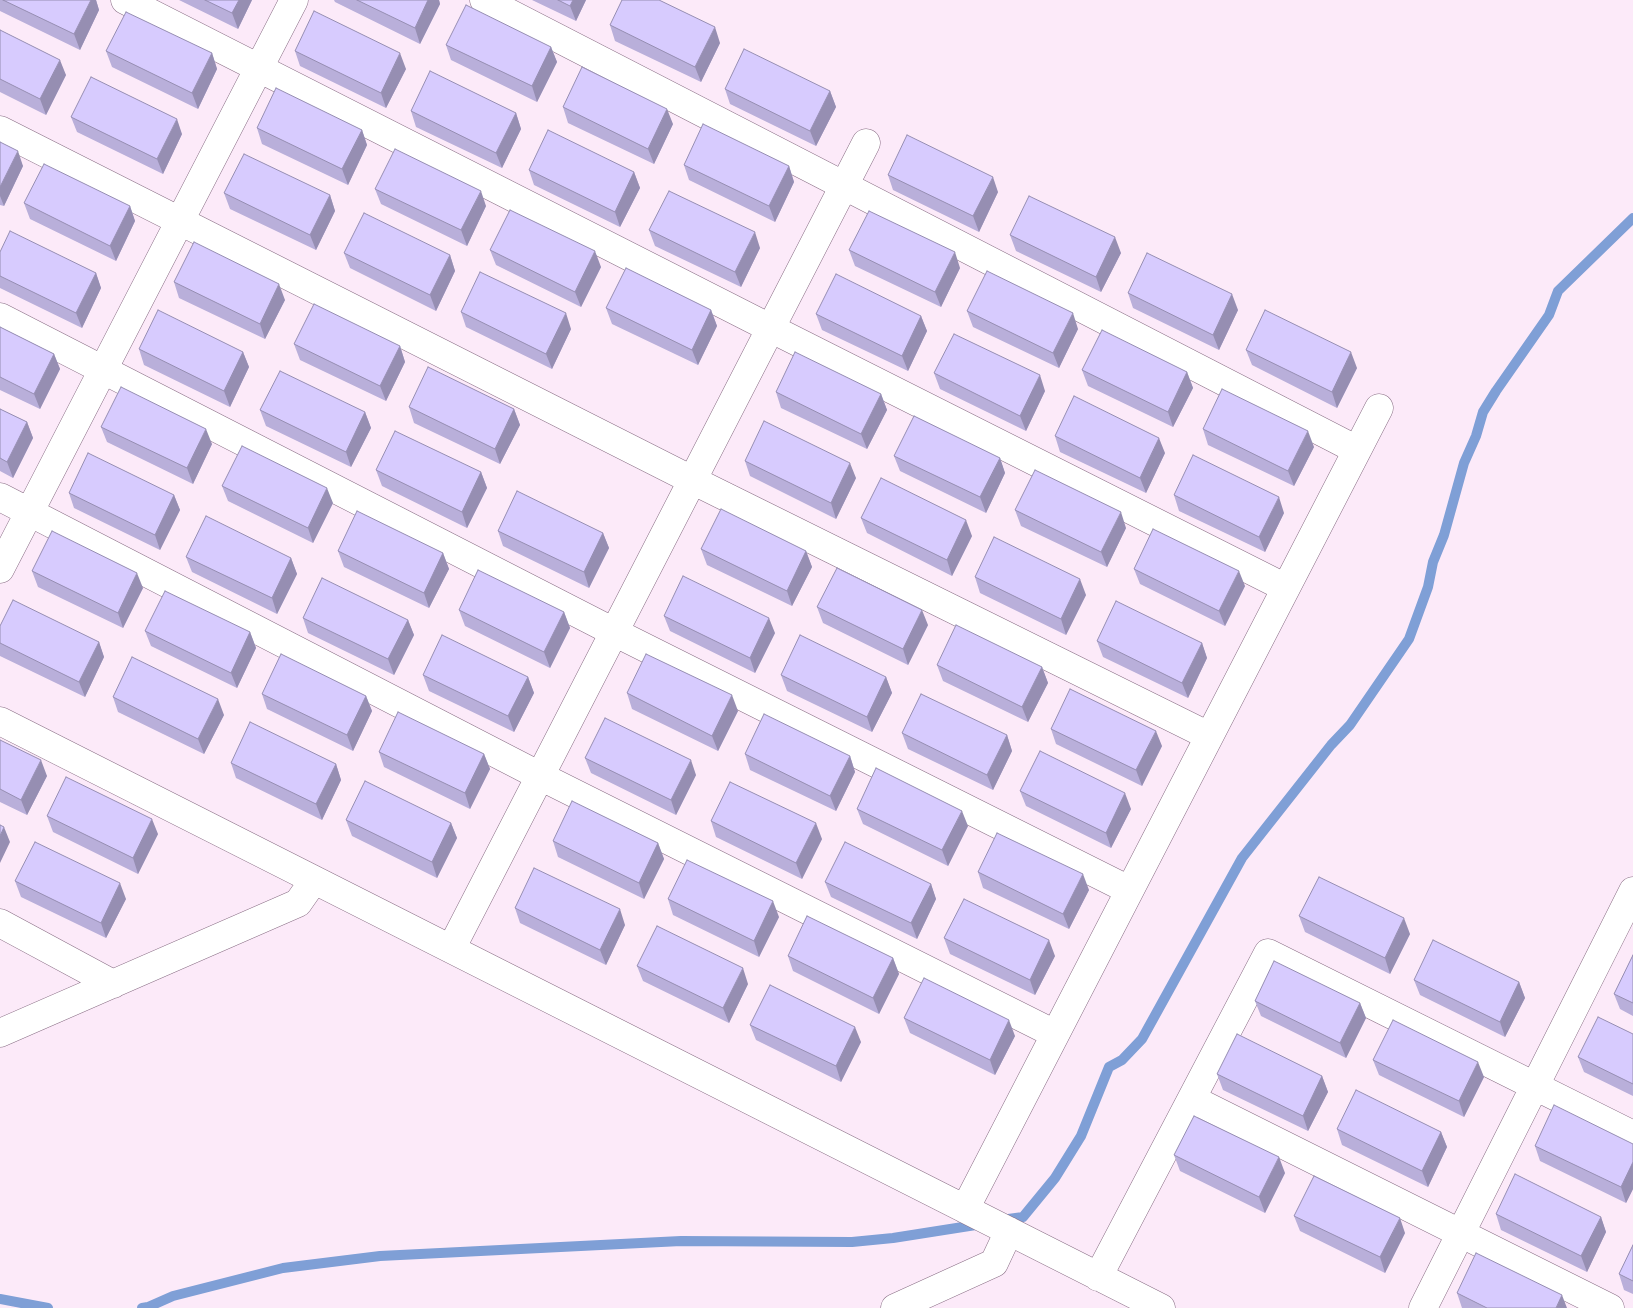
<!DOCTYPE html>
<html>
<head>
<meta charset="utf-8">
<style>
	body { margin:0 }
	canvas { display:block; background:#fceaf9 }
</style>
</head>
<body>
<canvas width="1633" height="1308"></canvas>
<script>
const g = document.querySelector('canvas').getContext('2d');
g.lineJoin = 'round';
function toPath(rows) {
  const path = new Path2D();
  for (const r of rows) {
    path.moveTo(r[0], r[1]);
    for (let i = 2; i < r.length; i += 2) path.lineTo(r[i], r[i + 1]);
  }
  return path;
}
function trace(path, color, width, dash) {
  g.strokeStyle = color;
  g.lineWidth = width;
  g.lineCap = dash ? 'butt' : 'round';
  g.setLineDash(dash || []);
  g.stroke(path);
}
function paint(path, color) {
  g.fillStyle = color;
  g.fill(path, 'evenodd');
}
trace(toPath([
	[1001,1220,1023,1217,1055,1178,1081,1136,1109,1067,1122,1060,1142,1039,1242,858,1331,745,1350,725,1409,639,1428,587,1433,562,1444,535,1464,463,1476,436,1483,412,1496,391,1549,315,1558,291,1633,218],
	[0,1299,48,1308],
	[142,1308,148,1307,173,1296,283,1268,380,1256,681,1241,852,1242,893,1238,982,1224]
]), '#7f9fd6', 10);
const minor = toPath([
	[125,0,770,328,1286,588],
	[484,0,1357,450],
	[0,130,692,480,1209,736],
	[0,317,614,632,1129,890],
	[0,497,540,776,1055,1034],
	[0,569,294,0],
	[0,721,1161,1308],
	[0,923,113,984],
	[451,949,866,143],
	[0,1033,298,903,314,880],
	[1192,1099,1610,1308],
	[965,1209,1379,408],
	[1098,1277,1268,953,1633,1135],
	[895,1308,994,1263,1009,1231],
	[1423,1308,1633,891]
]);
trace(minor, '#896e85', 29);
trace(minor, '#fff', 28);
paint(toPath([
	[0,0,96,0,99,10,80,50,0,11],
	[179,0,252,0,238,29],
	[334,0,439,0,440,4,420,44,335,2],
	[532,0,586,0,576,21],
	[610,25,720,43,701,82,615,41],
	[0,30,66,75,46,115,0,92],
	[446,45,551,47,557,62,537,102,451,60],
	[106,51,212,53,217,69,198,109,112,67],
	[295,51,406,69,386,108,300,66],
	[725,89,830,91,836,107,816,146,730,104],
	[563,107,673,124,654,164,568,123],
	[411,111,516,113,521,129,502,168,416,127],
	[71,117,182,134,163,174,77,132],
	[257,128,362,130,367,145,348,185,262,144],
	[0,142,23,166,4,206,0,205],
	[684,165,789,166,794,182,775,222,689,180],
	[529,170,634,172,640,188,620,227,534,185],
	[888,175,998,192,979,232,893,190],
	[375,189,486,206,467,246,381,204],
	[224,193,330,195,335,211,316,250,230,209],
	[24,203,130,206,135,221,116,261,30,219],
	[649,230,760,248,741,287,655,246],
	[1010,235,1121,253,1101,292,1016,251],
	[490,250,601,267,581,307,496,265],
	[849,250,960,268,941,307,855,266],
	[0,252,96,273,101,288,82,328,0,288],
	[344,253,450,255,455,271,436,311,350,268],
	[174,282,285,300,265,339,179,298],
	[1128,293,1238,310,1219,350,1133,308],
	[606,308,711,310,717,326,698,365,612,324],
	[967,311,1078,329,1059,368,973,327],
	[461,312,571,329,552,369,466,327],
	[816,314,921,316,927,331,908,371,822,330],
	[0,327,54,354,60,369,40,409,0,390],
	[294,344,400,346,405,362,386,401,300,360],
	[139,349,243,352,249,367,230,407,144,365],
	[1246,350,1357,368,1337,408,1252,365],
	[1082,370,1187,372,1193,388,1173,427,1088,386],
	[934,373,1045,391,1026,431,940,389],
	[776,392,881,394,887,410,867,449,781,408],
	[409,407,514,409,520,425,500,464,414,423],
	[0,409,27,422,33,438,13,478,0,471],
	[260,410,365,412,371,428,351,467,266,426],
	[101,427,212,444,193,484,107,442],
	[1203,429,1314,447,1294,486,1208,445],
	[1055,436,1165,453,1146,493,1060,452],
	[894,456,1000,458,1005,473,986,513,900,471],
	[745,461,856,478,836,519,750,476],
	[376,470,481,472,487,488,467,528,382,486],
	[222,486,333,503,313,543,228,501],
	[69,493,174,495,180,510,160,550,74,508],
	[1174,495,1284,513,1265,552,1179,511],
	[1015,510,1126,528,1107,567,1021,526],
	[861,518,972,536,952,576,867,533],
	[498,531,603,533,609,548,589,588,503,546],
	[701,549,806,551,812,567,792,606,707,565],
	[338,551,443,553,449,569,429,608,344,567],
	[186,557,291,558,297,574,277,614,192,572],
	[1134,569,1245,586,1225,626,1140,584],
	[32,571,143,588,123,628,38,587],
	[975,577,1086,595,1066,635,980,593],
	[817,607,928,625,908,665,823,623],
	[459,610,564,612,570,628,550,668,465,626],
	[664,616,775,633,755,673,670,631],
	[303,618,408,620,414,635,394,675,308,633],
	[0,626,99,642,104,657,85,697,0,656],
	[145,631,250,632,256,648,237,688,151,646],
	[1097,641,1202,643,1207,658,1188,698,1103,657],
	[937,665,1042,667,1048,683,1028,722,943,681],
	[423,675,528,677,534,693,514,732,429,691],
	[781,675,886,677,892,693,872,732,787,691],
	[627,693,738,711,718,751,632,709],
	[262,694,366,696,372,711,353,751,267,709],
	[113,697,224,715,204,754,118,712],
	[1051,729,1162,746,1142,786,1056,744],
	[902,733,1007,735,1012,751,993,790,908,749],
	[0,740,47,776,27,815,0,802],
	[379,752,484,754,490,769,470,809,384,767],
	[745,754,850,756,855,772,836,811,750,770],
	[585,758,696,775,676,815,591,773],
	[231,763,336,764,341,780,322,820,236,778],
	[1020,791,1131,809,1111,848,1026,806],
	[857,809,968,826,948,866,863,824],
	[47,816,158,834,138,874,53,832],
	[346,820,451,823,457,838,437,878,352,836],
	[711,821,822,839,802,879,716,837],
	[553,841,658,843,664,859,644,899,558,857],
	[978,872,1089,890,1069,929,983,888],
	[15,881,126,899,106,938,21,897],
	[825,882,931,884,936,899,917,939,831,897],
	[668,899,779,917,759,957,673,915],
	[515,908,625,925,606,965,520,923],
	[1299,916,1410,934,1390,974,1305,932],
	[944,938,1055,956,1035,995,950,954],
	[1633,955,1633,1016,1620,1009,1614,994],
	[788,956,893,958,899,974,879,1014,793,971],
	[637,966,748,984,729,1023,643,981],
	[1414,980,1519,982,1525,998,1505,1037,1420,995],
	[1255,1001,1360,1003,1366,1018,1346,1058,1261,1016],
	[904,1018,1015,1036,995,1075,910,1033],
	[750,1025,861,1042,841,1082,756,1040],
	[1633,1034,1633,1096,1584,1072,1578,1057],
	[1373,1060,1484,1077,1464,1117,1379,1075],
	[1217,1074,1322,1076,1328,1092,1308,1131,1223,1090],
	[1337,1129,1441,1132,1447,1147,1428,1187,1342,1145],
	[1633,1144,1633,1189,1626,1203,1540,1161,1535,1146],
	[1174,1155,1285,1173,1265,1213,1180,1171],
	[1496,1214,1601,1217,1606,1232,1587,1272,1501,1230],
	[1294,1216,1405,1233,1385,1273,1300,1231],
	[1633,1245,1633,1294,1624,1290,1619,1274],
	[1457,1293,1567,1308,1462,1308]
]), '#b9afda');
paint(toPath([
	[91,0,96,0,99,10,80,50,74,34],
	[239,0,252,0,238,29,232,13],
	[428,0,439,0,440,4,420,44,415,28],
	[573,0,586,0,576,21,570,6],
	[715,27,720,43,701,82,695,67],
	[551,47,557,62,537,102,532,86],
	[212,53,217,69,198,109,192,93],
	[400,53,406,69,386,108,381,93],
	[60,60,66,75,46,115,40,99],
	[830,91,836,107,816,146,810,131],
	[667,109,673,124,654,164,648,149],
	[516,113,521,129,502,168,496,153],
	[177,119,182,134,163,174,157,159],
	[362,130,367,145,348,185,342,169],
	[18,151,23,166,4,206,0,196,0,187],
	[789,166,794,182,775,222,769,206],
	[634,172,640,188,620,227,615,212],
	[993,177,998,192,979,232,973,216],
	[481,191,486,206,467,246,461,230],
	[330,195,335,211,316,250,310,235],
	[130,206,135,221,116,261,110,246],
	[755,232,760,248,741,287,735,272],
	[1115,237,1121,253,1101,292,1096,277],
	[595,251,601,267,581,307,575,292],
	[955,252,960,268,941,307,935,292],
	[450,255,455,271,436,311,430,295],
	[96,273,101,288,82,328,76,313],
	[279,284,285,300,265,339,260,324],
	[1232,294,1238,310,1219,350,1213,335],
	[711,310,717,326,698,365,692,350],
	[566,313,571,329,552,369,546,354],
	[1073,313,1078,329,1059,368,1053,353],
	[921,316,927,331,908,371,902,356],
	[400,346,405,362,386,401,380,386],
	[243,352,249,367,230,407,224,391],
	[1351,352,1357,368,1337,408,1332,392],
	[54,354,60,369,40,409,34,394],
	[1187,372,1193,388,1173,427,1168,412],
	[1040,375,1045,391,1026,431,1020,416],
	[881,394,887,410,867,449,861,434],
	[514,409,520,425,500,464,495,449],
	[365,412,371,428,351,467,346,452],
	[27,422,33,438,13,478,7,462],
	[206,429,212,444,193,484,187,468],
	[1308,431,1314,447,1294,486,1288,471],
	[1159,438,1165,453,1146,493,1140,478],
	[1000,458,1005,473,986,513,980,497],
	[850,463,856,478,836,519,831,503],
	[481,472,487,488,467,528,462,512],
	[327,488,333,503,313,543,308,528],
	[174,495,180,510,160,550,155,535],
	[1279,497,1284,513,1265,552,1259,537],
	[1121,512,1126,528,1107,567,1101,552],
	[966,520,972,536,952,576,947,560],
	[603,533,609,548,589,588,584,572],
	[806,551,812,567,792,606,787,591],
	[443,553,449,569,429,608,424,593],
	[291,558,297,574,277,614,272,598],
	[1239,571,1245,586,1225,626,1219,611],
	[137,573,143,588,123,628,118,613],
	[1080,579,1086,595,1066,635,1061,619],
	[922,610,928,625,908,665,903,649],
	[564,612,570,628,550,668,544,652],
	[769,618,775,633,755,673,750,658],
	[408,620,414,635,394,675,388,659],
	[250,632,256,648,237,688,231,673],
	[99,642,104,657,85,697,79,682],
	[1202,643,1207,658,1188,698,1182,683],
	[1042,667,1048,683,1028,722,1022,707],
	[528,677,534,693,514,732,508,716],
	[886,677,892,693,872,732,867,717],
	[732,695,738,711,718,751,712,736],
	[366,696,372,711,353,751,347,735],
	[218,699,224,715,204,754,198,739],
	[1156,731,1162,746,1142,786,1136,770],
	[1007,735,1012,751,993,790,987,775],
	[484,754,490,769,470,809,465,793],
	[850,756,855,772,836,811,830,796],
	[41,760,47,776,27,815,21,800],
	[691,760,696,775,676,815,671,800],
	[336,764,341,780,322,820,316,804],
	[1125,793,1131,809,1111,848,1106,833],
	[962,811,968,826,948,866,942,850],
	[152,819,158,834,138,874,133,858],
	[451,823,457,838,437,878,432,862],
	[816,823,822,839,802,879,796,863],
	[4,827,10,842,0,863,0,836],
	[658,843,664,859,644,899,639,883],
	[1083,874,1089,890,1069,929,1063,914],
	[120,883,126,899,106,938,101,923],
	[931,884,936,899,917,939,911,923],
	[773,901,779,917,759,957,754,941],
	[620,909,625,925,606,965,600,950],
	[1404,918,1410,934,1390,974,1385,958],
	[1049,940,1055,956,1035,995,1030,980],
	[893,958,899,974,879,1014,873,998],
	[743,968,748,984,729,1023,723,1008],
	[1519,982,1525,998,1505,1037,1500,1022],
	[1360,1003,1366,1018,1346,1058,1340,1043],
	[1009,1020,1015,1036,995,1075,990,1060],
	[855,1027,861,1042,841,1082,836,1066],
	[1478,1062,1484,1077,1464,1117,1459,1101],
	[1322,1076,1328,1092,1308,1131,1303,1116],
	[1441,1132,1447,1147,1428,1187,1422,1171],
	[1279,1157,1285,1173,1265,1213,1259,1197],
	[1633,1162,1633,1189,1626,1203,1621,1187],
	[1601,1217,1606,1232,1587,1272,1581,1256],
	[1400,1218,1405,1233,1385,1273,1380,1257],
	[1562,1295,1567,1308,1556,1308]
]), '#968eb2');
const building = toPath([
	[3,0,91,0,74,34,3,0],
	[205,0,239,0,232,13,205,0],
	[357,0,428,0,415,28,357,0],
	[558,0,573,0,570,6,558,0],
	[622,0,659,0,715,27,695,67,610,25,622,0],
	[466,5,551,47,532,86,446,45,466,5],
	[314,11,400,53,381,93,295,51,314,11],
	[126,12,212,53,192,93,106,51,126,12],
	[0,30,60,60,40,99,0,79,0,30],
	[744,49,830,91,810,131,725,89,744,49],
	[582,67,667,109,648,149,563,107,582,67],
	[430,71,516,113,496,153,411,111,430,71],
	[91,77,177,119,157,159,71,117,91,77],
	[276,88,362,130,342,169,257,128,276,88],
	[703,124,789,166,769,206,684,165,703,124],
	[548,130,634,172,615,212,529,170,548,130],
	[907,135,993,177,973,216,888,175,907,135],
	[0,142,18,151,0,187,0,142],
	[395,149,481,191,461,230,375,189,395,149],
	[244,154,330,195,310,235,224,193,244,154],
	[44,164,130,206,110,246,24,203,44,164],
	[669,191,755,232,735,272,649,230,669,191],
	[1029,196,1115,237,1096,277,1010,235,1029,196],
	[510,210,595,251,575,292,490,250,510,210],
	[869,211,955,252,935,292,849,250,869,211],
	[364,213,450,255,430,295,344,253,364,213],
	[10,231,96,273,76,313,0,276,0,252,10,231],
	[194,242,279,284,260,324,174,282,194,242],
	[1147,253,1232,294,1213,335,1128,293,1147,253],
	[626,268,711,310,692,350,606,308,626,268],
	[987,271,1073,313,1053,353,967,311,987,271],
	[480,272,566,313,546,354,461,312,480,272],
	[836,274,921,316,902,356,816,314,836,274],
	[314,304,400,346,380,386,294,344,314,304],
	[158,310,243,352,224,391,139,349,158,310],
	[1265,310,1351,352,1332,392,1246,350,1265,310],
	[0,327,54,354,34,394,0,377,0,327],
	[1102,330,1187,372,1168,412,1082,370,1102,330],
	[954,334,1040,375,1020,416,934,373,954,334],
	[795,352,881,394,861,434,776,392,795,352],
	[428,367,514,409,495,449,409,407,428,367],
	[280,371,365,412,346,452,260,410,280,371],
	[121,387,206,429,187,468,101,427,121,387],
	[1222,389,1308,431,1288,471,1203,429,1222,389],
	[1074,396,1159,438,1140,478,1055,436,1074,396],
	[0,409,27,422,7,462,0,458,0,409],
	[914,416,1000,458,980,497,894,456,914,416],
	[764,421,850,463,831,503,745,461,764,421],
	[395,431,481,472,462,512,376,470,395,431],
	[242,446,327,488,308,528,222,486,242,446],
	[88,453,174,495,155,535,69,493,88,453],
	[1193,455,1279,497,1259,537,1174,495,1193,455],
	[1035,470,1121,512,1101,552,1015,510,1035,470],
	[881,478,966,520,947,560,861,518,881,478],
	[517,491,603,533,584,572,498,531,517,491],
	[721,509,806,551,787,591,701,549,721,509],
	[357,511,443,553,424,593,338,551,357,511],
	[206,516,291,558,272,598,186,557,206,516],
	[1153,529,1239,571,1219,611,1134,569,1153,529],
	[52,531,137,573,118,613,32,571,52,531],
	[994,537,1080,579,1061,619,975,577,994,537],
	[837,568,922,610,903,649,817,607,837,568],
	[478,570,564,612,544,652,459,610,478,570],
	[683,576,769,618,750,658,664,616,683,576],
	[322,578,408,620,388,659,303,618,322,578],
	[165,591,250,632,231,673,145,631,165,591],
	[13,600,99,642,79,682,0,643,0,626,13,600],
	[1116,601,1202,643,1182,683,1097,641,1116,601],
	[956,625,1042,667,1022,707,937,665,956,625],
	[442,635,528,677,508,716,423,675,442,635],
	[800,635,886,677,867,717,781,675,800,635],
	[281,654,366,696,347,735,262,694,281,654],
	[646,654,732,695,712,736,627,693,646,654],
	[132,657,218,699,198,739,113,697,132,657],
	[1070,689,1156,731,1136,770,1051,729,1070,689],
	[921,694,1007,735,987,775,902,733,921,694],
	[398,712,484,754,465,793,379,752,398,712],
	[764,714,850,756,830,796,745,754,764,714],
	[605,718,691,760,671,800,585,758,605,718],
	[250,722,336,764,316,804,231,763,250,722],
	[0,740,41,760,21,800,0,789,0,740],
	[1040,751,1125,793,1106,833,1020,791,1040,751],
	[876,768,962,811,942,850,857,809,876,768],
	[66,777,152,819,133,858,47,816,66,777],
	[365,781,451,823,432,862,346,820,365,781],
	[730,782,816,823,796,863,711,821,730,782],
	[572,801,658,843,639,883,553,841,572,801],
	[0,825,4,827,0,836,0,825],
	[997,833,1083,874,1063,914,978,872,997,833],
	[35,842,120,883,101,923,15,881,35,842],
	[845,842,931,884,911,923,825,882,845,842],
	[687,860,773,901,754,941,668,899,687,860],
	[534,868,620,909,600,950,515,908,534,868],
	[1319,877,1404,918,1385,958,1299,916,1319,877],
	[964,899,1049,940,1030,980,944,938,964,899],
	[807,916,893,958,873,998,788,956,807,916],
	[657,926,743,968,723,1008,637,966,657,926],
	[1433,940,1519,982,1500,1022,1414,980,1433,940],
	[1633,955,1633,1003,1614,994,1633,955],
	[1274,961,1360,1003,1340,1043,1255,1001,1274,961],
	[924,978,1009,1020,990,1060,904,1018,924,978],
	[770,985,855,1027,836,1066,750,1025,770,985],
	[1598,1017,1633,1034,1633,1084,1578,1057,1598,1017],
	[1393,1020,1478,1062,1459,1101,1373,1060,1393,1020],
	[1237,1034,1322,1076,1303,1116,1217,1074,1237,1034],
	[1356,1090,1441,1132,1422,1171,1337,1129,1356,1090],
	[1554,1105,1633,1144,1633,1162,1621,1187,1535,1146,1554,1105],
	[1194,1116,1279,1157,1259,1197,1174,1155,1194,1116],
	[1515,1174,1601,1217,1581,1256,1496,1214,1515,1174],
	[1314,1176,1400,1218,1380,1257,1294,1216,1314,1176],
	[1633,1245,1633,1281,1619,1274,1633,1245],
	[1476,1253,1562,1295,1556,1308,1487,1308,1457,1293,1476,1253]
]);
paint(building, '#d7cbfe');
trace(building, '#968eb2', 1);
</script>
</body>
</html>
